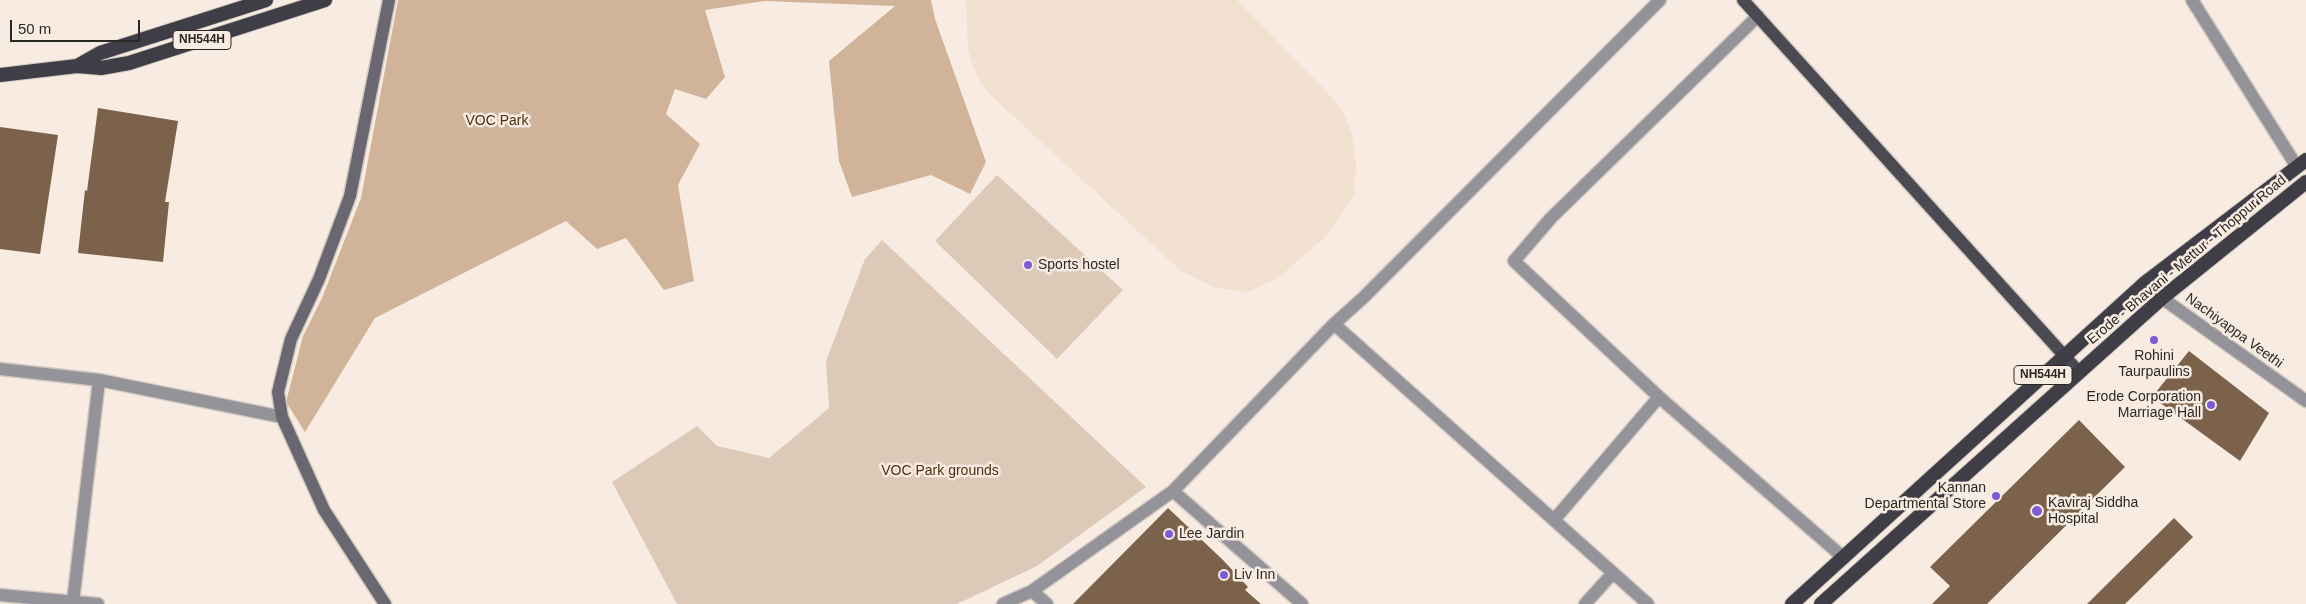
<!DOCTYPE html>
<html>
<head>
<meta charset="utf-8">
<style>
	body { margin:0 }
	#map { position:relative; width:2306px; height:604px; overflow:hidden; background:#f8ece2; font-family:Arial,sans-serif }
	canvas { display:block }
	.scale { position:absolute; left:10px; top:20px; width:130px; height:22px; box-sizing:border-box; border:2px solid #2b2723; border-top:0; padding-left:6px; font-size:15px; line-height:18px; white-space:nowrap; color:#2b2723; -webkit-text-stroke:4px #f8ece2; paint-order:stroke }
</style>
</head>
<body>
<div id="map">
<canvas width="2306" height="604"></canvas>
<div class="scale">50 m</div>
</div>
<script>
const g = document.querySelector('canvas').getContext('2d');
g.lineJoin = 'round';
function paint(path, color) {
  g.fillStyle = color;
  g.fill(path, 'evenodd');
}
function toPath(rows) {
  const path = new Path2D();
  for (const r of rows) {
    path.moveTo(r[0], r[1]);
    for (let i = 2; i < r.length; i += 2) path.lineTo(r[i], r[i + 1]);
  }
  return path;
}
function trace(path, color, width, dash) {
  g.strokeStyle = color;
  g.lineWidth = width;
  g.lineCap = dash ? 'butt' : 'round';
  g.setLineDash(dash || []);
  g.stroke(path);
}
function drawText(font, color, halo, rows, align = 'center') {
  g.font = font + ' Arial,sans-serif';
  g.lineWidth = 5;
  g.setLineDash([]);
  g.textBaseline = 'middle';
  g.strokeStyle = halo;
  g.fillStyle = color;
  for (const [text, x, y, turn = 0] of rows) {
    g.save();
    g.translate(x, y);
    g.rotate((+turn || 0) * Math.PI / 180);
    g.textAlign = isNaN(turn) ? turn : align;
    if (halo) g.strokeText(text, 0, 0);
    g.fillText(text, 0, 0);
    g.restore();
  }
}
paint(toPath([
	[966,0,1237,0,1327,92,1344,114,1352,134,1356,164,1354,196,1324,238,1278,278,1249,292,1216,288,1181,271,986,91,978,79,968,50]
]), '#f2e0d0');
paint(toPath([
	[997,175,1123,290,1057,359,935,241],
	[882,240,1146,487,1037,566,957,604,677,604,612,482,697,426,717,446,769,458,829,408,826,361,865,259]
]), '#ddc9b8');
paint(toPath([
	[398,0,931,0,935,19,986,162,970,194,931,175,852,197,839,161,829,61,895,6,764,1,705,10,725,77,706,99,675,89,666,114,700,144,678,185,694,281,664,290,626,238,597,249,566,221,375,318,305,432,286,402,303,336,322,298,361,198]
]), '#d0b398');
paint(toPath([
	[98,108,178,121,165,202,169,202,163,262,78,253,85,190,87,191],
	[0,127,58,135,40,254,0,249],
	[2189,351,2269,413,2240,461,2152,397],
	[2079,420,2125,467,1987,604,1932,604,1950,586,1930,567],
	[1168,508,1223,560,1248,587,1245,590,1261,604,1073,604],
	[2174,518,2193,537,2125,604,2087,604]
]), '#7c624a');
const minor = toPath([
	[2192,0,2297,167],
	[1758,16,1551,218,1514,261,1659,397,1844,558],
	[1334,324,1648,604],
	[0,369,99,380,282,417],
	[1173,491,1302,604],
	[1554,520,1659,397],
	[1032,591,1047,604],
	[0,595,98,604],
	[73,602,99,380],
	[1003,604,1032,591,1173,491,1334,324,1364,297,1660,0],
	[1585,604,1613,573]
]);
const tertiary = toPath([
	[2146,282,2162,298,2306,401]
]);
const secondary = toPath([
	[385,604,324,510,282,417,278,392,291,339,319,279,350,196,389,0]
]);
const primary = toPath([
	[1743,0,2079,372]
]);
const trunk = toPath([
	[77,66,100,53,266,0],
	[0,75,77,66,101,68,129,63,325,0],
	[1792,604,2146,282,2306,160],
	[1821,604,2162,298,2306,182]
]);
trace(minor, '#d3c9c0', 15);
trace(tertiary, '#d3c9c0', 15);
trace(secondary, '#d3c9c0', 15);
trace(primary, '#d3c9c0', 15);
trace(trunk, '#d3c9c0', 16);
trace(minor, '#949399', 12);
trace(tertiary, '#949399', 12);
trace(secondary, '#696870', 12);
trace(primary, '#4b4a53', 12);
trace(trunk, '#3f3e47', 14);
for (const [x, y, r, color] of [
	[1028,265,5,"#7d5dd7"],
	[2154,340,5,"#7d5dd7"],
	[2211,405,5,"#7d5dd7"],
	[1996,496,5,"#7d5dd7"],
	[2037,511,6,"#7d5dd7"],
	[1169,534,5,"#7d5dd7"],
	[1224,575,5,"#7d5dd7"]
]) {
  const dot = new Path2D();
  dot.arc(x, y, r, 0, 2 * Math.PI);
  g.fillStyle = color;
  g.fill(dot);
  trace(dot, '#f8ece2', 2);
}
for (const [x, y, w] of [
	[202,40,58],
	[2043,375,58]
]) {
  const box = new Path2D();
  box.roundRect(x - w / 2, y - 9.5, w, 19, 4);
  g.fillStyle = '#f8ece2';
  g.fill(box);
  trace(box, '#2b2723', 1);
}
drawText('bold 12px', '#2b2723', null, [
	["NH544H",202,40],
	["NH544H",2043,375]
]);
drawText('14px', '#4d2e0e', '#f8ece2', [
	["VOC Park",497,121],
	["VOC Park grounds",940,471]
]);
drawText('14px', '#2b2723', '#f8ece2', [
	["Erode - Bhavani - Mettur - Thoppur Road",2187,260,-40],
	["Nachiyappa Veethi",2234,331,36]
]);
drawText('14px', '#2b2723', '#f8ece2', [
	["Sports hostel",1038,265],
	["Rohini",2154,356,"center"],
	["Taurpaulins",2154,372,"center"],
	["Erode Corporation",2201,397,"right"],
	["Marriage Hall",2201,413,"right"],
	["Kannan",1986,488,"right"],
	["Departmental Store",1986,504,"right"],
	["Kaviraj Siddha",2048,503],
	["Hospital",2048,519],
	["Lee Jardin",1179,534],
	["Liv Inn",1234,575]
], 'left');
</script>
</body>
</html>
